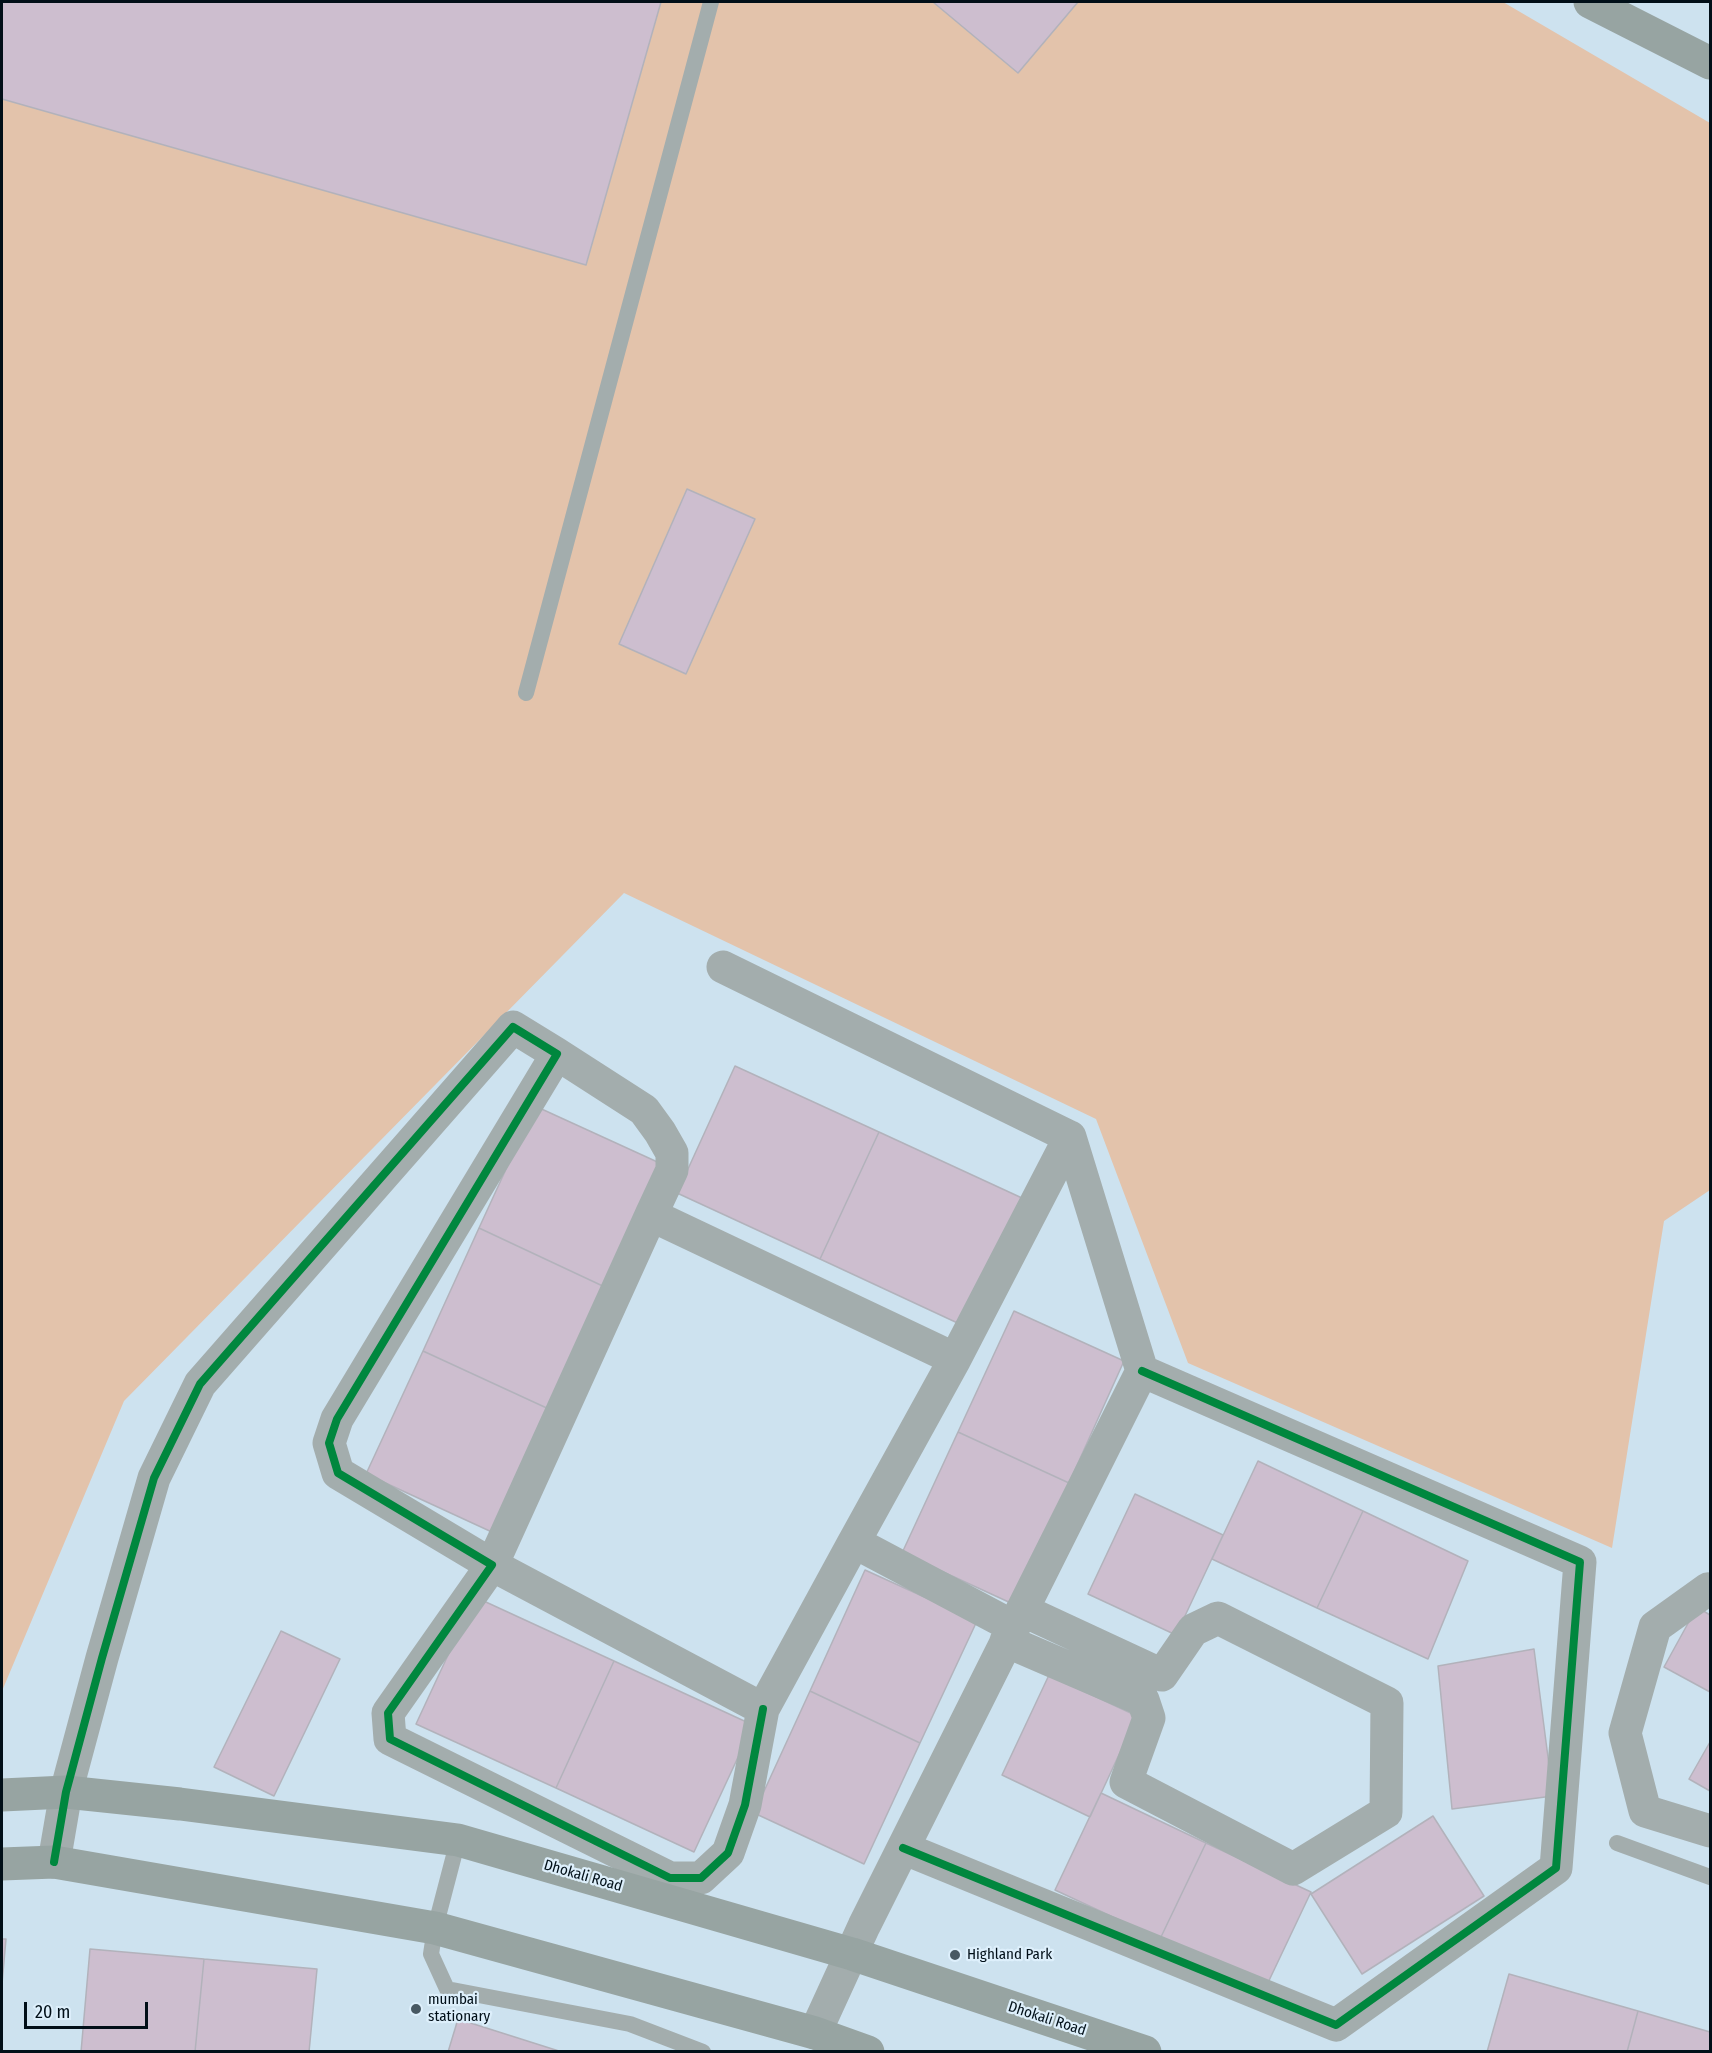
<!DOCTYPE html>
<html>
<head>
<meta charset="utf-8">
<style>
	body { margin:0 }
	#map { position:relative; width:1712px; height:2053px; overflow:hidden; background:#cde2ef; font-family:"Fira Sans Condensed",sans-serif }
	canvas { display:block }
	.frame { position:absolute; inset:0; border:3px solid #010f18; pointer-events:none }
	.scale { position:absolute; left:24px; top:2002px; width:124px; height:27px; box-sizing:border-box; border:3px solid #010f18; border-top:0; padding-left:8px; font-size:18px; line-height:21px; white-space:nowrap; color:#010f18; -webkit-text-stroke:4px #ddeffb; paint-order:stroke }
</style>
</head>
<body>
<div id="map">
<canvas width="1712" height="2053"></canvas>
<div class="frame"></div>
<div class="scale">20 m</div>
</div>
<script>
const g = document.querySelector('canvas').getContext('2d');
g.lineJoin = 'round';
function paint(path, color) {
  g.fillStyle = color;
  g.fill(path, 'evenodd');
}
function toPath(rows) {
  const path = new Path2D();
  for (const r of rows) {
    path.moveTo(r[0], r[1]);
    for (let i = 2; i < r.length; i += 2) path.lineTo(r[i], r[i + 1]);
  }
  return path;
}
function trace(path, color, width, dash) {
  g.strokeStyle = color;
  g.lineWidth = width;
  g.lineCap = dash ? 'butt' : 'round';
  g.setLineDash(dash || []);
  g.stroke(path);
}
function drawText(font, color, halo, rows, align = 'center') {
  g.font = font + ' "Fira Sans Condensed",sans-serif';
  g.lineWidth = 4.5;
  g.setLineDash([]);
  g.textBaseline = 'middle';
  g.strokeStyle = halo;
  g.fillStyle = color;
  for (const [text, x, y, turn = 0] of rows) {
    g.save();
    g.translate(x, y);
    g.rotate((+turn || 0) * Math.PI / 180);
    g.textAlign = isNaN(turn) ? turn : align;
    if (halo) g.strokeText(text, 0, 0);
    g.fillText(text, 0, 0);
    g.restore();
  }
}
paint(toPath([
	[2,2,1503,2,1710,123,1710,1190,1664,1221,1612,1548,1188,1363,1096,1119,624,893,124,1401,2,1691]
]), '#e3c3ab');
const building = toPath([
	[2,2,661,2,586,265,2,99,2,2],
	[933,2,1078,2,1018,73,933,2],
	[687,489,755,519,686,674,619,644,687,489],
	[735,1066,879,1132,820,1259,677,1193,735,1066],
	[535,1106,664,1165,607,1288,479,1228,535,1106],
	[879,1132,1022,1198,964,1326,820,1259,879,1132],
	[479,1228,607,1288,551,1410,423,1351,479,1228],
	[1014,1311,1124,1361,1069,1483,958,1432,1014,1311],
	[423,1351,551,1410,494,1533,366,1474,423,1351],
	[958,1432,1069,1483,1013,1604,902,1553,958,1432],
	[1258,1461,1363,1511,1317,1608,1212,1559,1258,1461],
	[1135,1494,1223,1535,1176,1635,1088,1594,1135,1494],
	[1363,1511,1468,1561,1428,1659,1317,1608,1363,1511],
	[865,1570,977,1621,920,1743,810,1691,865,1570],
	[475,1597,614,1661,556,1788,416,1724,475,1597],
	[1697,1607,1710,1615,1710,1692,1664,1667,1697,1607],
	[281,1631,340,1659,274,1796,214,1767,281,1631],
	[1534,1649,1553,1796,1452,1809,1438,1666,1534,1649],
	[614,1661,753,1725,694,1852,556,1788,614,1661],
	[1049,1675,1137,1716,1090,1817,1002,1775,1049,1675],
	[810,1691,920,1743,864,1864,754,1813,810,1691],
	[1710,1742,1710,1791,1689,1779,1710,1742],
	[1101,1793,1206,1843,1160,1939,1055,1890,1101,1793],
	[1433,1816,1484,1896,1362,1974,1311,1894,1433,1816],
	[1206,1843,1311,1892,1265,1989,1160,1939,1206,1843],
	[2,1939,6,1939,2,1984,2,1939],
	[90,1949,204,1959,195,2052,81,2052,90,1949],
	[204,1959,317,1969,309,2052,195,2052,204,1959],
	[1509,1974,1638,2011,1627,2052,1487,2052,1509,1974],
	[1638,2011,1710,2032,1710,2052,1627,2052,1638,2011],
	[458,2019,562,2052,448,2052,458,2019]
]);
paint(building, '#cdbecf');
trace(building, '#b2b2bb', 1.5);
trace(toPath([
	[526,693,711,2],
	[458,1840,435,1928,431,1954,447,1989,630,2024,703,2052],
	[1617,1843,1710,1877]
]), '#a3adad', 16);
trace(toPath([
	[723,967,1070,1137,1142,1371,864,1926,815,2033],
	[557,1054,644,1110,660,1132,672,1153,672,1170,651,1215],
	[955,1359,1070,1137],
	[854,1542,955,1359,651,1215,492,1565,763,1709,854,1542,1014,1627],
	[1710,1590,1708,1589,1655,1627,1625,1733,1645,1811,1710,1831],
	[1006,1641,1143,1700,1149,1718,1126,1782,1293,1869,1386,1812,1387,1703,1218,1618,1193,1630,1162,1675,1022,1610],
	[903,1848,1336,2025,1556,1868,1580,1562,1142,1371],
	[54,1862,66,1792,102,1658,154,1478,200,1384,513,1027,557,1054,337,1419,329,1443,338,1473,492,1565,388,1713,390,1739,670,1878,701,1878,728,1853,745,1805,763,1709]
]), '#a3adad', 33);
trace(toPath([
	[1590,2,1710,63],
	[2,1795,66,1792,180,1804,458,1840,852,1954,1145,2052],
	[2,1864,54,1862,435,1928,815,2033,868,2052]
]), '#97a4a2', 33);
trace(toPath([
	[903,1848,1336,2025,1556,1868,1580,1562,1142,1371],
	[54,1862,66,1792,102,1658,154,1478,200,1384,513,1027,557,1054,337,1419,329,1443,338,1473,492,1565,388,1713,390,1739,670,1878,701,1878,728,1853,745,1805,763,1709]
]), '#00873e', 8);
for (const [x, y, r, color] of [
	[955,1955,6,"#485963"],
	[416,2009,6,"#485963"]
]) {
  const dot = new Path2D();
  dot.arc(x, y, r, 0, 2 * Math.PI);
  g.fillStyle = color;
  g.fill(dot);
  trace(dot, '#ddeffb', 2);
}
drawText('15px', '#010f18', '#ddeffb', [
	["Dhokali Road",583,1876,16],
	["Dhokali Road",1047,2019,18]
]);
drawText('15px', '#010f18', '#ddeffb', [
	["Highland Park",967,1955],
	["mumbai",428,2000],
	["stationary",428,2017]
], 'left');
</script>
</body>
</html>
